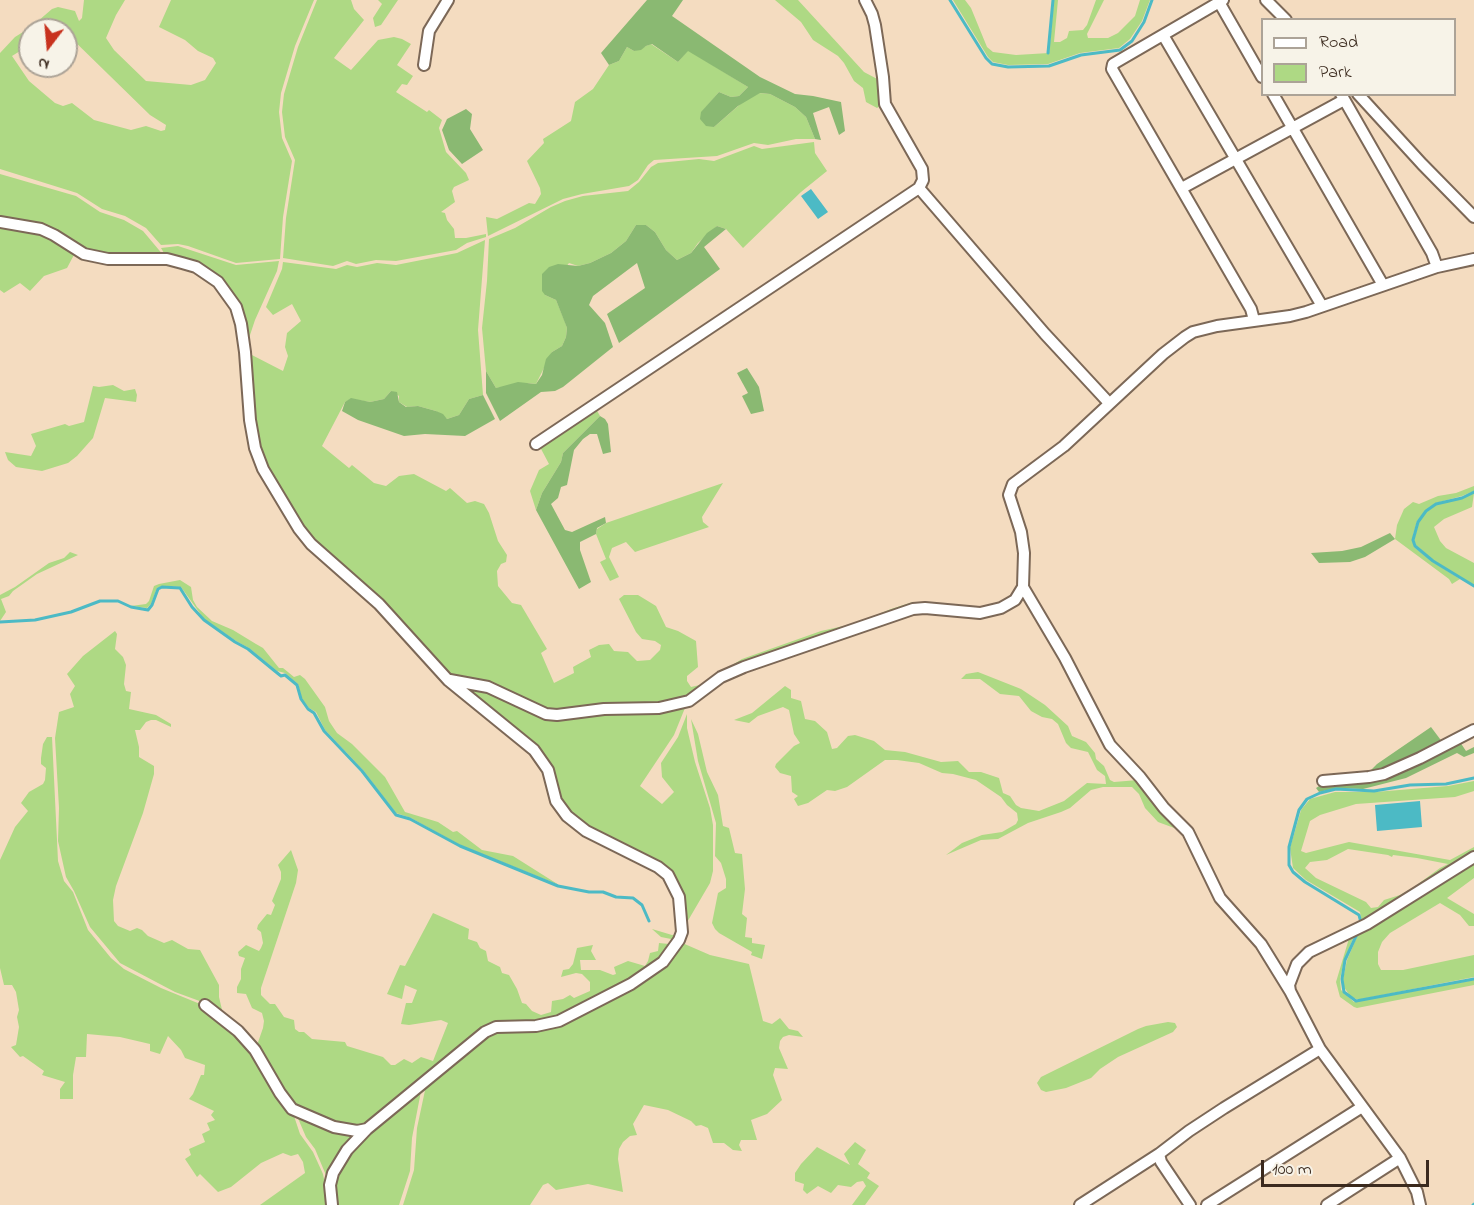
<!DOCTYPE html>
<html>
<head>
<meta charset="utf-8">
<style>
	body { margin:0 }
	#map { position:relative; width:1474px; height:1205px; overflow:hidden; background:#f4dcc0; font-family:"Indie Flower",sans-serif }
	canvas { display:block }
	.legend { position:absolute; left:1261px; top:18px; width:195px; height:78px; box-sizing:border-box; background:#f7f3e8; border:2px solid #aca397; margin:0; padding:8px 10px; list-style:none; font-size:18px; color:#3b2a1e }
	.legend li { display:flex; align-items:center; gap:12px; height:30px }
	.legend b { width:30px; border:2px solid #aca397 }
	.north { position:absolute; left:18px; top:18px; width:60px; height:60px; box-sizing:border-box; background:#f7f3e8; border:2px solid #aca397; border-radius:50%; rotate:196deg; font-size:16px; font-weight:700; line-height:24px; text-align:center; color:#3b2a1e }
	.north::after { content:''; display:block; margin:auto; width:21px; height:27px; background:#c8321e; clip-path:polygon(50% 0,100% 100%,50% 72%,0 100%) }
	.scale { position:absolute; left:1261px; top:1160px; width:168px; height:27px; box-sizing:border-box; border:3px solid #3b2a1e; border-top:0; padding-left:8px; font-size:18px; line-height:21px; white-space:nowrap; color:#3b2a1e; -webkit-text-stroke:4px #f7f3e8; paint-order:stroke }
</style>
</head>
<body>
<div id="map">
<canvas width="1474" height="1205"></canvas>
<ul class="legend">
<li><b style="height:8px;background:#fff"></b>Road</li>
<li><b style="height:16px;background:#aed984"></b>Park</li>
</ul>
<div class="north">N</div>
<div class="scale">100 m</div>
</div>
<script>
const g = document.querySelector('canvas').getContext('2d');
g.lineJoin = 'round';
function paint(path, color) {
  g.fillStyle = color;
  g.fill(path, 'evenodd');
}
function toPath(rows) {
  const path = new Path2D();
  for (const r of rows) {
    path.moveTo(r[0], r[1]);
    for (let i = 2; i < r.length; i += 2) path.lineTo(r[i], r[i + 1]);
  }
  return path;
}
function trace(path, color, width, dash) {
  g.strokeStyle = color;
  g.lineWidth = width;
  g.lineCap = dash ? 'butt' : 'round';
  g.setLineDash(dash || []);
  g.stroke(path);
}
paint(toPath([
	[84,0,125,0,116,15,106,38,114,50,146,81,191,85,205,80,216,63,213,58,198,51,185,40,159,27,171,0,314,0,295,46,281,93,279,112,282,138,292,161,283,217,280,259,236,263,188,246,178,244,161,245,146,228,125,216,102,209,77,193,0,169,0,53,15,37,31,27,52,9,58,7,75,11,79,21,82,18],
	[50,26,55,29,66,30,66,33,150,115,166,125,165,130,161,131,146,126,131,130,94,120,72,103,63,106,55,103,29,81,12,56,20,51,30,48,30,30,45,30],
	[317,0,351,0,354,9,364,20,334,58,351,70,378,40,394,37,402,39,411,44,397,65,413,76,407,85,402,84,396,92,427,112,429,110,442,120,439,128,446,152,466,173,469,180,454,187,452,191,455,202,441,212,445,213,447,220,454,229,455,238,466,238,486,234,486,237,467,243,456,250,396,261,376,260,356,264,347,261,333,266,283,258,286,218,295,160,285,137,282,112,284,94,298,47],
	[378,0,398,0,381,25,375,27,373,18,382,4],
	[775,0,798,0,864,72,881,81,884,103,877,108,866,102,863,88,854,81,844,63,838,56,813,40,801,22],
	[953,0,965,0,971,8,987,47,993,52,1016,55,1049,53,1054,0,1058,0,1054,42,1060,42,1067,38,1069,31,1083,30,1087,25,1096,0,1104,0,1087,34,1088,38,1108,38,1118,33,1135,16,1140,0,1150,0,1142,21,1130,39,1119,48,1080,53,1048,64,1008,65,993,62,988,57],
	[651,44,678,62,688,50,748,87,739,96,731,97,719,92,701,113,714,127,744,101,759,93,770,94,795,107,806,117,815,139,796,139,768,145,754,143,717,156,654,160,648,165,638,180,629,186,582,194,563,199,488,236,486,217,497,219,529,203,535,204,541,194,540,188,527,161,544,143,543,139,571,121,575,102,593,89,609,65,619,61,627,47,634,51],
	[814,142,815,153,827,171,801,192,743,248,726,229,717,226,698,243,691,253,677,260,666,250,655,232,646,225,636,225,626,241,611,253,590,263,578,266,569,263,545,295,556,300,565,322,567,328,566,337,562,346,552,352,536,384,528,383,496,388,486,371,482,328,487,281,489,239,515,228,551,207,565,201,583,196,628,191,639,182,651,167,658,163,699,159,714,161,754,146,762,149],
	[0,174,76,196,100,212,124,220,143,231,164,256,100,256,58,235,0,221],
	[0,225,40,232,75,253,67,268,44,276,30,291,20,283,4,293,0,290],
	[485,240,478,330,483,395,469,399,459,415,447,419,436,411,418,406,407,407,399,402,399,396,391,391,384,399,370,402,351,399,345,402,322,446,349,468,352,465,374,483,386,486,399,476,414,474,446,491,450,488,467,503,475,501,484,504,489,513,498,541,507,555,506,562,501,564,497,571,498,586,512,603,521,605,547,649,541,653,554,683,574,673,573,667,591,657,589,650,599,645,609,644,614,651,628,652,637,661,650,660,660,650,661,645,655,641,642,639,636,632,619,599,624,595,638,595,656,606,666,627,678,631,696,641,698,667,687,676,687,681,691,687,700,685,742,659,821,631,857,623,891,609,913,602,922,603,927,607,777,653,681,701,554,713,451,677,312,542,270,472,256,442,248,353,283,371,288,356,285,347,287,333,301,321,292,304,273,315,266,307,282,269,283,262,336,269,347,265,357,267,377,263,396,265,457,253],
	[178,246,236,265,279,261,277,271,255,320,246,347,221,282,167,258,161,248],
	[113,385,124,391,135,389,137,395,136,402,105,398,93,438,77,456,68,463,42,471,16,467,8,460,5,452,31,456,36,446,31,434,65,424,69,426,84,422,93,386,99,387],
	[596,409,600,416,563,453,561,462,542,493,536,510,530,491,539,470,549,464,540,447],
	[723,483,702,517,703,522,709,527,635,552,626,542,612,548,609,557,619,577,610,581,600,562,606,559,596,534,597,529,606,523],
	[1474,486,1474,491,1462,496,1436,503,1425,511,1417,521,1413,535,1414,547,1433,562,1460,579,1452,584,1449,579,1395,539,1397,525,1404,509,1413,502,1419,504,1438,496,1456,493],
	[1474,493,1472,507,1444,519,1434,527,1440,541,1446,548,1474,563,1474,585,1434,561,1416,545,1414,540,1419,522,1426,512,1436,505,1463,498],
	[70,552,78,555,37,574,13,591,9,596,1,599,6,612,0,621,0,595,15,587,49,563,64,558],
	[180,580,191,587,193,600,197,607,212,621,233,630,256,644,263,648,279,668,283,668,294,677,300,675,305,679,325,707,329,721,337,733,352,744,385,777,405,812,438,822,453,832,457,831,482,850,513,856,559,885,460,845,411,818,396,813,363,770,325,730,316,712,309,708,302,699,298,684,285,673,277,671,249,648,236,641,204,619,181,587,162,586,157,588,151,604,147,608,131,606,146,604,149,601,154,586,159,584],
	[115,631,117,634,115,649,123,657,126,665,124,684,126,691,131,692,129,709,156,715,171,724,171,727,156,720,151,720,146,722,140,730,135,730,139,747,139,757,154,766,154,774,143,813,116,886,113,900,114,921,118,926,130,931,137,928,142,930,148,936,164,943,172,940,188,949,200,950,219,985,219,997,223,1014,205,1003,175,992,120,963,90,927,74,891,66,877,58,841,59,808,55,738,59,712,74,707,70,694,75,686,67,674,83,656],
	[978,672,1021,689,1045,705,1068,726,1072,736,1086,742,1095,753,1096,759,1104,766,1110,780,1114,782,1138,780,1185,832,1158,822,1145,808,1139,794,1132,787,1103,787,1091,790,1070,808,1061,812,1028,823,998,839,981,840,946,855,962,843,982,835,1002,832,1016,824,1018,820,1017,813,1007,805,1001,797,976,780,953,774,942,773,919,763,897,760,885,760,847,787,835,791,827,790,808,803,798,806,794,799,798,796,792,792,791,776,780,773,775,767,776,764,794,746,800,743,794,734,789,710,783,707,758,716,749,723,734,720,752,713,785,686,791,690,791,698,801,701,805,719,815,721,827,732,832,749,837,748,848,736,855,735,874,741,885,750,905,752,941,762,958,761,969,772,981,772,999,778,1003,793,1010,796,1016,805,1021,808,1039,811,1064,801,1087,783,1106,784,1105,776,1097,770,1088,752,1071,748,1066,743,1058,724,1052,719,1042,717,1031,711,1019,696,1000,694,980,679,961,679,966,674],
	[462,686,491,690,538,714,687,703,674,735,640,786,662,804,674,792,662,777,661,763,678,737,687,714,687,728,695,762,710,808,713,825,713,871,710,883,686,924,677,884,584,827,560,802,545,757],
	[691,719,698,734,707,772,718,795,723,826,729,828,735,853,742,854,745,889,742,914,747,918,745,937,752,938,752,943,765,945,762,959,751,955,752,952,719,933,715,929,712,923,718,893,726,888,726,879,721,863,715,856,716,823,698,761],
	[47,737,52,737,58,861,64,881,73,892,88,930,111,958,124,969,161,988,205,1006,235,1030,292,1110,300,1134,313,1152,323,1174,329,1205,260,1205,305,1173,303,1162,298,1154,291,1156,283,1153,261,1163,231,1187,218,1192,200,1174,197,1177,185,1159,191,1155,189,1149,205,1142,202,1134,210,1130,207,1123,215,1120,211,1115,214,1111,189,1099,193,1094,201,1075,204,1075,205,1065,185,1058,181,1050,168,1036,160,1054,150,1051,150,1044,120,1037,87,1034,86,1057,76,1057,73,1075,73,1099,60,1099,60,1089,65,1082,42,1075,44,1071,23,1056,20,1057,11,1047,16,1045,19,1027,17,1017,19,1010,16,992,12,985,4,985,0,968,0,860,15,827,28,811,21,803,29,792,43,784,45,780,46,768,41,764,41,758,43,744],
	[1474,781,1474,791,1455,797,1356,804,1320,815,1310,821,1301,851,1306,853,1349,842,1450,860,1474,847,1474,854,1362,924,1360,912,1306,880,1293,868,1290,848,1301,810,1310,799,1335,792,1375,792,1448,786],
	[1348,849,1388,855,1392,857,1393,855,1417,858,1448,864,1440,868,1414,887,1400,895,1384,900,1378,907,1371,908,1366,902,1316,878,1305,868,1310,862,1327,860],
	[291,850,298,870,296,883,261,988,261,995,270,1004,275,1004,284,1017,294,1020,295,1029,299,1032,304,1032,312,1039,345,1042,347,1046,383,1057,391,1065,395,1065,404,1059,412,1063,421,1057,433,1061,448,1023,441,1020,409,1025,401,1024,406,1003,412,1003,417,990,405,985,402,999,387,994,400,965,405,966,433,913,469,929,468,939,477,942,480,948,486,951,488,961,500,967,502,973,509,975,517,989,522,1003,526,1004,532,1011,541,1015,551,1012,552,1001,563,999,570,995,574,998,590,991,590,982,582,974,576,973,561,977,563,970,569,969,573,964,577,948,593,945,591,951,596,960,580,960,581,970,600,970,613,975,616,974,614,967,628,961,645,966,648,961,650,953,658,951,659,943,669,944,671,939,661,937,652,929,672,935,679,934,677,940,648,970,551,1021,498,1024,371,1124,350,1128,293,1106,256,1048,263,1028,264,1021,262,1013,252,1008,246,994,237,993,237,987,241,979,241,969,245,958,239,956,238,952,246,945,259,951,261,948,263,943,261,932,257,929,258,925,267,914,271,915,275,905,272,901,281,879,281,872,278,865],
	[1474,860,1474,878,1447,898,1474,914,1474,926,1469,926,1460,915,1440,903,1390,933,1382,942,1378,952,1378,964,1381,970,1403,970,1474,955,1474,977,1362,999,1356,999,1350,996,1344,987,1343,979,1347,960,1359,932],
	[1355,934,1344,961,1340,979,1341,990,1354,1002,1474,980,1474,985,1357,1008,1354,1007,1340,997,1336,982,1350,935],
	[680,942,710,955,749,964,763,1021,772,1024,780,1018,789,1029,798,1031,803,1037,789,1035,783,1037,780,1041,779,1048,788,1069,775,1068,773,1075,782,1100,767,1114,751,1120,757,1140,741,1140,739,1145,742,1151,733,1150,724,1143,713,1143,708,1128,701,1125,696,1126,691,1121,668,1110,644,1105,633,1124,637,1135,630,1136,623,1142,619,1149,618,1159,623,1192,588,1184,556,1190,548,1183,543,1185,530,1205,403,1205,414,1170,417,1128,427,1081,493,1031,538,1029,608,999],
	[1168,1022,1175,1023,1177,1027,1173,1032,1118,1057,1100,1069,1091,1078,1066,1088,1046,1092,1041,1090,1037,1083,1041,1077,1138,1029,1146,1026],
	[422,1086,412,1138,410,1171,399,1205,334,1205,332,1190,346,1153],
	[297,1116,356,1132,328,1180,315,1149,306,1137],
	[855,1142,866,1150,858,1164,870,1173,867,1178,879,1186,865,1205,852,1205,866,1186,863,1181,857,1182,851,1187,838,1185,831,1193,818,1186,807,1194,803,1190,804,1184,795,1181,795,1173,801,1164,817,1147,850,1165,844,1154]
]), '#aed984');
paint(toPath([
	[647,0,683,0,672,16,760,77,795,94,813,96,841,102,845,131,839,135,829,107,813,113,821,140,815,139,806,117,795,107,770,94,760,93,738,106,714,127,706,126,700,119,701,112,719,92,731,97,739,96,748,87,688,51,678,62,652,44,646,46,641,50,634,51,627,47,619,61,609,65,601,53],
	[466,109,472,114,470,129,483,150,462,164,449,150,442,130,447,119],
	[636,225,646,225,655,232,666,250,677,260,691,253,707,233,717,226,726,229,704,247,720,269,619,343,607,314,645,288,637,263,593,296,589,305,605,323,613,347,563,387,555,391,541,392,500,421,486,393,486,371,496,388,518,382,536,384,542,375,546,359,552,352,562,346,566,337,567,328,556,300,545,295,542,291,542,274,549,267,558,264,578,266,590,263,611,253,626,241],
	[747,368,759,387,764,411,751,414,742,396,748,393,737,373],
	[391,391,397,392,399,402,406,407,418,406,436,411,443,414,447,419,459,415,469,399,483,395,495,419,465,436,425,434,404,436,358,420,342,411,345,402,351,398,370,402,384,399],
	[600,416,605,419,608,424,611,452,603,454,597,434,590,434,583,439,574,450,567,485,561,487,558,498,551,504,565,530,572,532,605,517,606,523,597,528,596,534,580,542,580,550,591,582,579,589,536,510,542,493,561,462,563,453],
	[1390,533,1395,539,1365,557,1350,562,1319,563,1311,553,1342,551,1361,547],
	[1431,727,1443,743,1400,765,1366,775,1377,764],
	[1460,742,1466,751,1474,747,1474,753,1464,757,1457,753,1406,778,1363,789,1337,788,1319,792,1316,788,1324,783,1362,781]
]), '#8ab972');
paint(toPath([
	[811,189,828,212,818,219,801,196],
	[1420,801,1422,827,1377,831,1375,805]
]), '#4cbac5');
trace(toPath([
	[950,0,986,58,992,64,1008,67,1049,66,1081,55,1120,50,1132,41,1144,22,1152,0],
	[1048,53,1053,0],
	[1474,492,1462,498,1436,504,1426,511,1418,522,1413,540,1415,546,1433,561,1474,586],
	[0,622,35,620,71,612,100,601,118,601,131,607,148,610,152,605,158,589,162,587,180,588,192,607,204,620,235,642,248,649,276,672,281,676,285,675,297,685,301,699,308,709,314,713,324,731,362,771,396,815,410,819,460,846,558,886,589,892,603,892,616,897,633,898,642,905,649,921],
	[1361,923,1359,915,1305,882,1293,872,1289,865,1289,847,1299,810,1307,799,1320,793,1336,789,1374,791,1410,785,1446,784,1474,778],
	[1357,934,1345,960,1342,979,1344,992,1356,1001,1474,979],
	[1473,1205,1474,1204]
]), '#4cbac5', 3);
const street = toPath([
	[865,0,872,14,875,25,883,77,885,104,922,169,923,180,919,188],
	[1223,0,1113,64,1112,69,1251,309,1254,320],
	[1266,0,1286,20],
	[1219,2,1262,77],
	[1163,35,1322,306],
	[424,65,429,31,448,0],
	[1273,94,1383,285],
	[1341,94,1432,253,1437,267],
	[1358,94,1422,164,1474,217],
	[1182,188,1344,100],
	[0,222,41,229,54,235,84,254,108,259,167,259,182,263,196,267,218,282,236,307,241,324,245,352,250,420,255,448,263,469,299,529,311,544,379,604,448,680,534,750,548,770,556,801,567,816,586,831,658,867,668,875,679,897,682,932,679,940,663,962,631,984,559,1021,536,1026,496,1027,485,1032,367,1129,357,1131,334,1127,292,1109,280,1093,255,1050,238,1031,205,1005],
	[536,444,919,188,1045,334,1109,403],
	[1023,587,1065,658,1110,745,1140,777,1164,808,1188,832,1220,898,1261,944,1290,991],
	[450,680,488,687,546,714,557,715,604,709,659,708,689,701,721,677,744,667,913,609,925,608,980,613,1001,608,1015,600,1023,587,1024,553,1021,532,1009,495,1013,484,1064,446,1163,354,1185,337,1193,332,1217,326,1290,316,1306,312,1437,267,1474,259],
	[1323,781,1369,777,1384,774,1420,758,1474,730],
	[1159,1154,1161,1162,1190,1205],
	[332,1205,330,1185,333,1173,347,1150,367,1129],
	[1080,1205,1159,1154,1189,1131,1224,1108,1320,1049],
	[1207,1205,1362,1107],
	[1327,1205,1400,1158],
	[1420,1205,1417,1192,1400,1158,1320,1049,1290,991,1289,985,1297,964,1309,952,1367,924,1474,857]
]);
trace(street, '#7c6857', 14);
trace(street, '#fff', 10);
</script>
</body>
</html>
